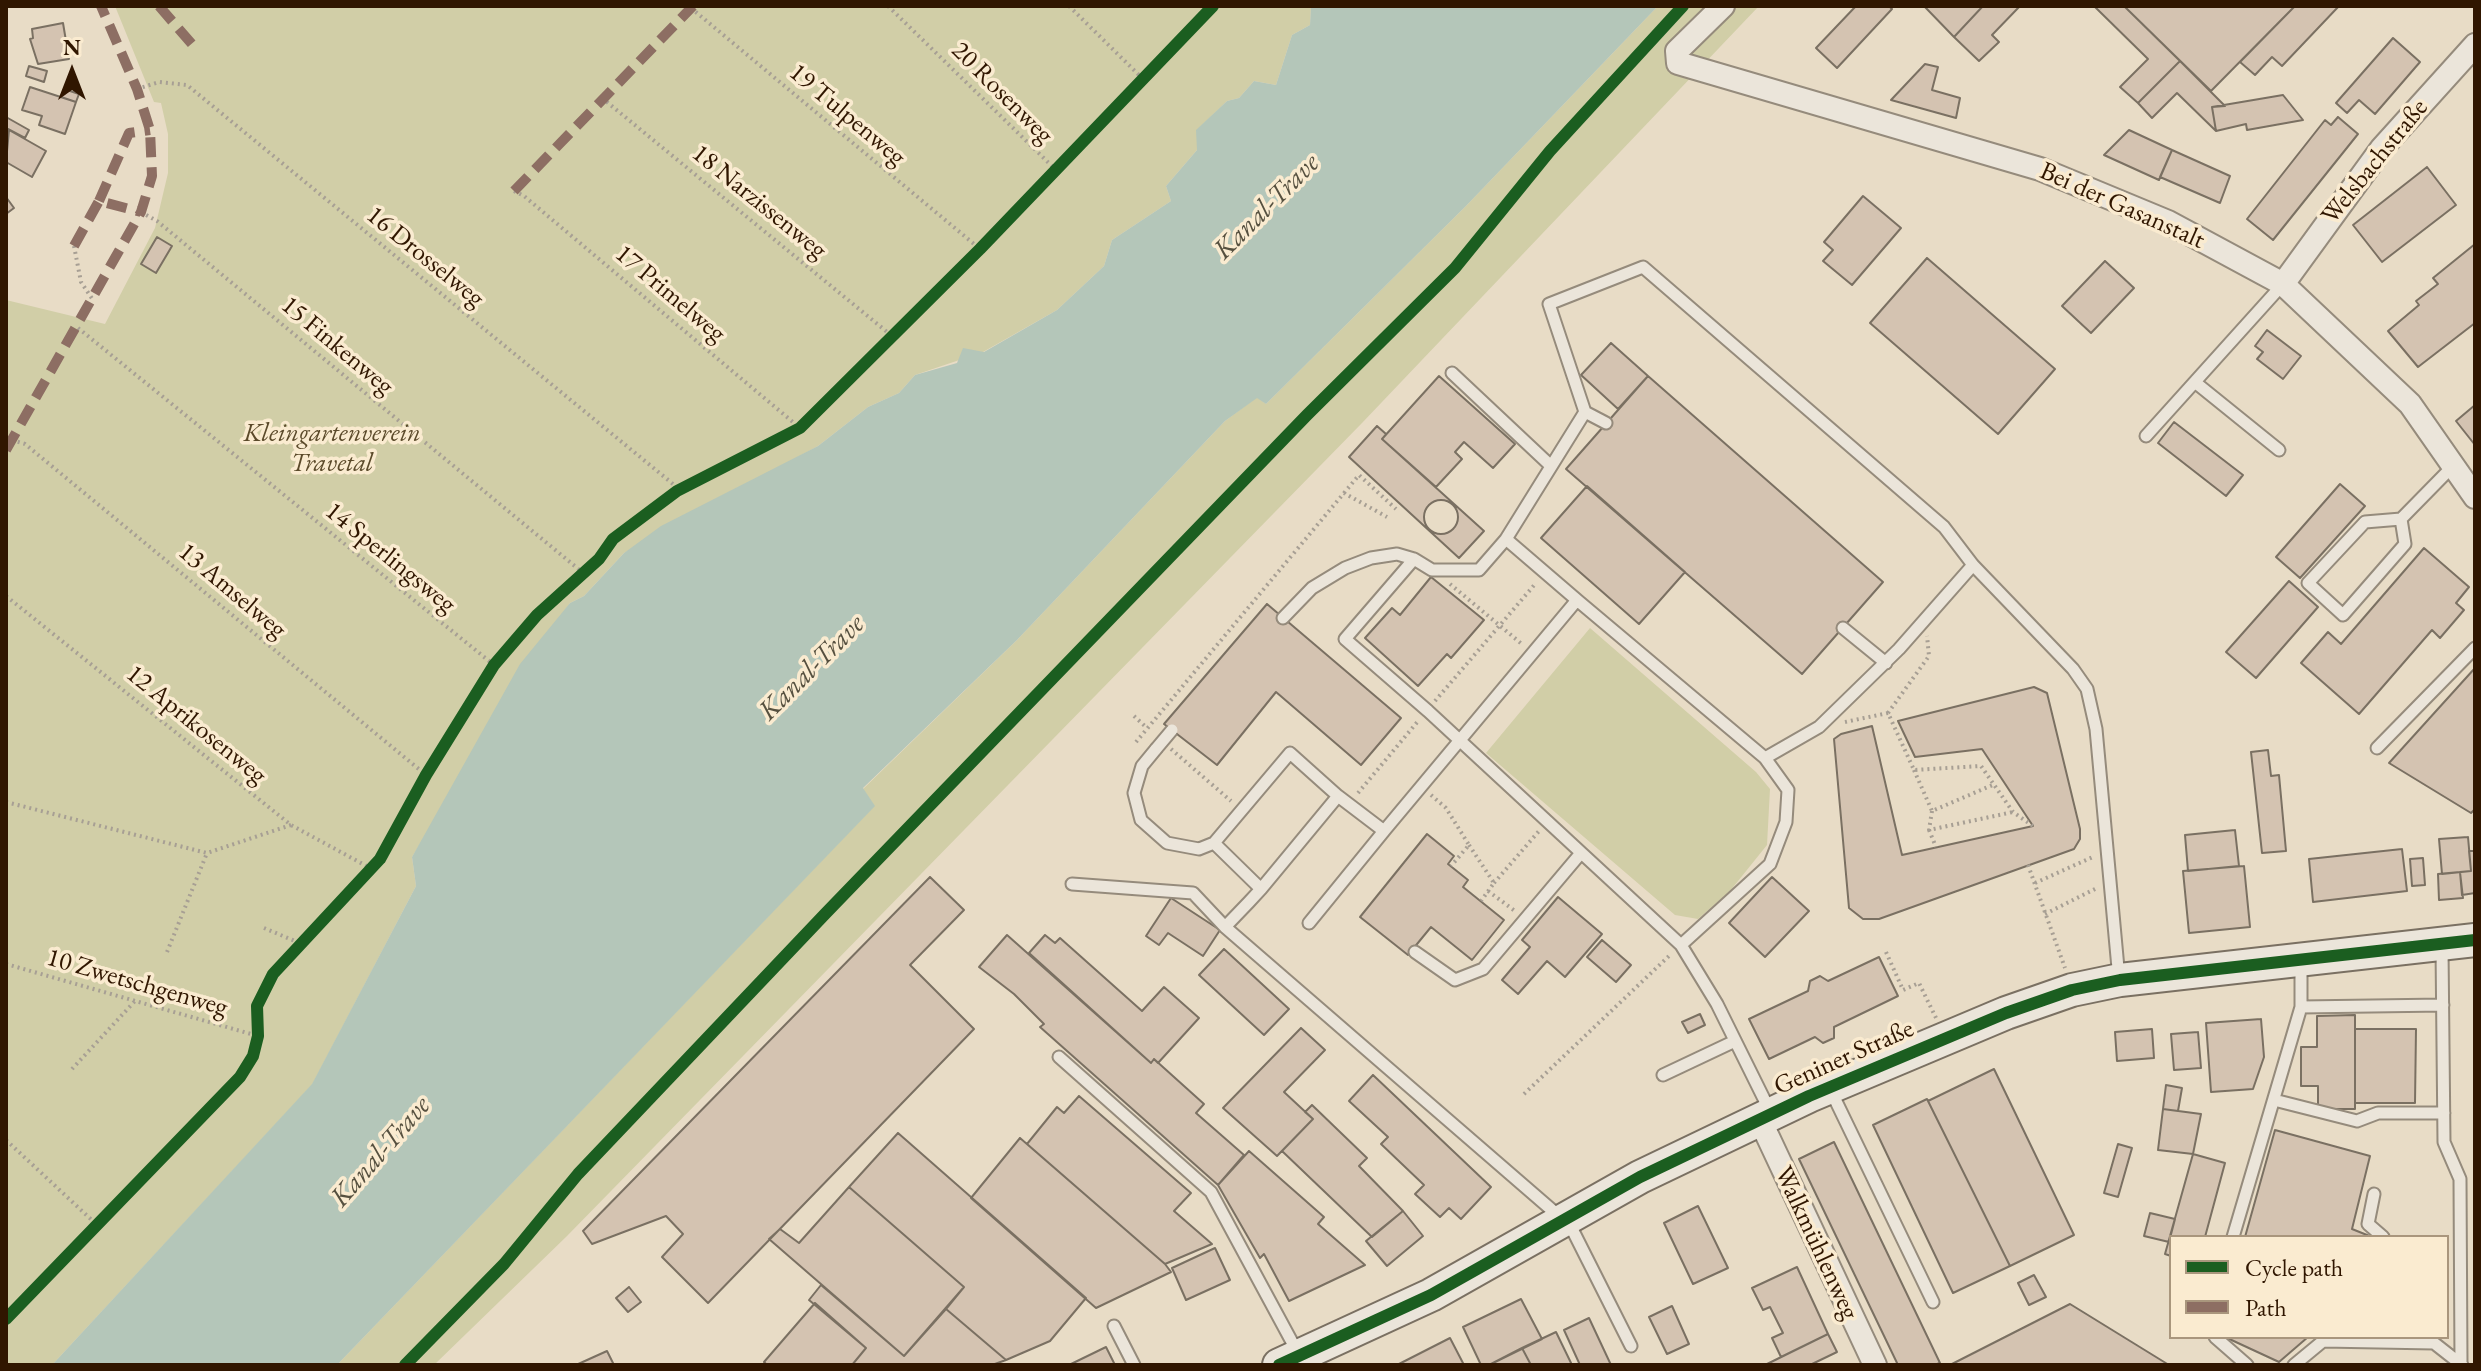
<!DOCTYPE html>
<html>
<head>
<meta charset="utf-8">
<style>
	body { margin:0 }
	#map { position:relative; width:2481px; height:1371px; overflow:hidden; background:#e8dcc6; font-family:"EB Garamond",serif }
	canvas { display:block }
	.frame { position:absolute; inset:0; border:8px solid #301600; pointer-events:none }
	.legend { position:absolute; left:2169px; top:1235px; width:280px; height:104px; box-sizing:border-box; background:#faebd0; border:2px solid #a9967d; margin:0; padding:10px 14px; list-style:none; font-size:24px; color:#301600 }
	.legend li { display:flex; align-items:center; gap:16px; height:40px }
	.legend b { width:40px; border:2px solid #a9967d }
	.north { position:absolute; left:32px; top:32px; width:80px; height:80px; -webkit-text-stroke:6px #faebd0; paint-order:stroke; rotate:0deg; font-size:22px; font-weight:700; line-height:32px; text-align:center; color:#301600 }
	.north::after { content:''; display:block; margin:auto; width:28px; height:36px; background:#301600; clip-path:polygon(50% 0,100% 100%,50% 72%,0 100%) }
</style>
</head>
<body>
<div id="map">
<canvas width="2481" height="1371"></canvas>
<div class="frame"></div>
<ul class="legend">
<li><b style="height:10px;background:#1b5e20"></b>Cycle path</li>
<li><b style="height:10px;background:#8d6e63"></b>Path</li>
</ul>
<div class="north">N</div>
</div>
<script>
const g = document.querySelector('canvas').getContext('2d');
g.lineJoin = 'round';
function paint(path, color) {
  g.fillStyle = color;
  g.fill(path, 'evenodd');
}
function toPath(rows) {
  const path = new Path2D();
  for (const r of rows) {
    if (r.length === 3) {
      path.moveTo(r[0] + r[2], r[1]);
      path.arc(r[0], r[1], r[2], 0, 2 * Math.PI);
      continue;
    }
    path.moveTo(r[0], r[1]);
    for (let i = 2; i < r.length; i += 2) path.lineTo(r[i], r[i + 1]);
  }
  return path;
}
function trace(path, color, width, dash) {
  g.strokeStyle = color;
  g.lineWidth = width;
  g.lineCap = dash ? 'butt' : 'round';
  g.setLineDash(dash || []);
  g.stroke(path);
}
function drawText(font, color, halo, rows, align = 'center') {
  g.font = font + ' "EB Garamond",serif';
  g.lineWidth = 7;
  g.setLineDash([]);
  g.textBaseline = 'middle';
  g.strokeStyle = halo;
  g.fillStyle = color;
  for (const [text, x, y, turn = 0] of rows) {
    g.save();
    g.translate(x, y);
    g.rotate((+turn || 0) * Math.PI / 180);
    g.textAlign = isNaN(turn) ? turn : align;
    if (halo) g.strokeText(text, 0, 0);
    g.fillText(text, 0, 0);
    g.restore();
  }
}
paint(toPath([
	[115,6,1311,6,1310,25,1292,35,1276,85,1254,81,1239,98,1227,101,1197,130,1197,150,1166,186,1171,201,1112,240,1104,266,1057,310,983,352,915,375,899,393,868,407,818,446,624,553,584,596,570,603,412,857,416,886,312,1085,52,1365,6,1365,6,300,105,324,155,228,168,173,168,134,161,103,154,102],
	[1658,6,1759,6,1362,423,567,1236,434,1365,337,1365,874,806,863,789,1017,640,1225,421,1257,397,1266,404,1466,206],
	[1590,628,1756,772,1770,789,1767,845,1730,891,1698,919,1675,915,1486,753]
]), '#d1cea7');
paint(toPath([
	[1311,6,1658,6,1466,206,1266,404,1257,398,1225,421,1017,640,863,788,875,806,337,1365,52,1365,312,1084,416,886,412,857,520,664,570,603,584,596,624,553,661,526,818,446,868,407,899,393,915,375,957,363,963,348,984,352,1057,310,1104,266,1112,240,1171,201,1166,186,1197,150,1196,130,1227,101,1239,98,1254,81,1276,85,1292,35,1310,25]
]), '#b4c6b9');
const building = toPath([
	[1856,6,1889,6,1892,9,1837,68,1816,48,1856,6],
	[1924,6,1983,6,1954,37,1924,6],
	[1983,6,2020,6,1992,35,1999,42,1979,61,1954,37,1983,6],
	[2094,6,2124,6,2180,61,2138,103,2120,87,2148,59,2094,6],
	[2124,6,2295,6,2211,91,2124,6],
	[2295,6,2339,6,2282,66,2272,57,2255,75,2240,62,2295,6],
	[63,23,69,59,38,64,30,39,33,38,32,29,63,23],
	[2393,38,2420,62,2375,114,2359,100,2347,113,2336,103,2393,38],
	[2180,61,2225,106,2212,107,2216,131,2177,93,2152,118,2138,103,2180,61],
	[1925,64,1938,67,1932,90,1960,98,1956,118,1891,100,1925,64],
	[29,66,47,71,44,82,26,76,29,66],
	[30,87,76,102,65,134,39,125,42,116,22,110,30,87],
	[64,89,79,94,76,102,61,97,64,89],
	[2283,95,2303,120,2247,130,2246,124,2216,131,2212,107,2283,95],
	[6,117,29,130,25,138,6,128,6,117],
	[2338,117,2358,134,2273,240,2247,219,2325,120,2331,125,2338,117],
	[9,130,46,151,32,177,6,162,9,130],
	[2129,130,2172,150,2159,180,2104,155,2129,130],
	[2172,150,2230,176,2220,203,2160,177,2172,150],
	[2427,167,2456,205,2382,262,2353,225,2427,167],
	[1863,196,1901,228,1852,285,1823,261,1833,250,1824,242,1863,196],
	[6,197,14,208,6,214,6,197],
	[157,237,172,246,156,273,141,264,157,237],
	[2475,244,2475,323,2418,367,2388,331,2419,305,2416,301,2438,284,2433,278,2475,244],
	[1927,258,2055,369,1998,434,1870,323,1927,258],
	[2105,261,2134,288,2091,333,2062,306,2105,261],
	[2267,330,2301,356,2283,379,2257,359,2263,352,2255,346,2267,330],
	[1611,343,1648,376,1618,409,1581,375,1611,343],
	[1439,376,1515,444,1493,468,1464,442,1455,452,1462,459,1436,487,1382,439,1439,376],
	[1648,376,1883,582,1802,674,1566,469,1648,376],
	[2475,405,2475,445,2456,421,2475,405],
	[2174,422,2243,475,2226,496,2158,443,2174,422],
	[1377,426,1386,434,1382,439,1484,531,1459,558,1349,457,1377,426],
	[2340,484,2365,506,2300,578,2276,557,2340,484],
	[1587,486,1685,572,1639,624,1541,538,1587,486],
	[1441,517,17],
	[2424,548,2469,587,2456,603,2464,610,2440,638,2432,630,2359,714,2301,663,2328,632,2341,644,2424,548],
	[1431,577,1484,620,1451,658,1447,654,1418,686,1365,638,1392,608,1400,615,1431,577],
	[2289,581,2318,607,2256,678,2226,652,2289,581],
	[1267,604,1401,718,1361,765,1276,692,1217,765,1164,724,1267,604],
	[2475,668,2475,809,2471,813,2389,763,2475,668],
	[2034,687,2047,693,2080,829,2080,839,2074,849,1879,919,1863,919,1849,908,1834,739,1841,734,1872,726,1902,855,2033,826,1982,749,1915,757,1898,721,2034,687],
	[2268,750,2271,776,2279,775,2286,851,2262,853,2251,752,2268,750],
	[2235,830,2239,866,2188,871,2185,835,2235,830],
	[1427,834,1454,856,1448,864,1468,880,1463,887,1504,920,1472,960,1431,927,1408,955,1360,917,1427,834],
	[2468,837,2471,871,2442,874,2439,839,2468,837],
	[2402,849,2407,891,2313,902,2309,859,2402,849],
	[2469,851,2475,851,2475,893,2462,895,2460,872,2471,871,2469,851],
	[2423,858,2425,885,2412,886,2410,859,2423,858],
	[2244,866,2250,927,2189,933,2183,871,2244,866],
	[2460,872,2463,898,2439,900,2438,874,2460,872],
	[930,877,964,910,910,965,974,1029,708,1303,662,1257,683,1234,666,1216,592,1244,583,1231,930,877],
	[1772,877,1809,911,1765,957,1729,923,1772,877],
	[1558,897,1602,934,1565,977,1547,961,1518,994,1502,980,1530,947,1522,940,1558,897],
	[1171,898,1220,930,1203,956,1168,933,1159,945,1146,936,1171,898],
	[1007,935,1151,1063,1154,1059,1204,1104,1196,1113,1244,1155,1218,1185,1040,1027,1044,1024,1014,994,979,967,1007,935],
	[1045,935,1055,943,1060,938,1142,1011,1164,987,1199,1018,1158,1063,1154,1059,1151,1063,1029,953,1045,935],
	[1602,940,1631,965,1616,982,1587,957,1602,940],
	[1224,949,1289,1009,1264,1035,1199,975,1224,949],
	[1879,957,1898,996,1834,1027,1834,1038,1823,1043,1815,1037,1769,1059,1749,1019,1808,991,1810,981,1820,976,1828,981,1879,957],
	[1700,1014,1705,1025,1688,1033,1682,1022,1700,1014],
	[2355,1015,2355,1109,2318,1109,2318,1086,2301,1086,2301,1047,2317,1047,2317,1016,2355,1015],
	[2261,1019,2264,1057,2253,1089,2211,1092,2206,1023,2261,1019],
	[1301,1028,1325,1050,1284,1092,1313,1119,1277,1156,1223,1108,1301,1028],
	[2152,1029,2154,1058,2117,1061,2115,1032,2152,1029],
	[2355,1029,2416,1029,2415,1103,2355,1103,2355,1029],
	[2198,1032,2201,1068,2174,1070,2171,1034,2198,1032],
	[1994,1069,2074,1235,2010,1266,1928,1101,1994,1069],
	[1373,1075,1491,1187,1461,1219,1449,1208,1440,1217,1415,1194,1424,1185,1381,1144,1388,1137,1349,1101,1373,1075],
	[2166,1085,2182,1088,2178,1111,2163,1109,2166,1085],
	[1079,1096,1191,1193,1174,1211,1212,1244,1165,1264,1027,1144,1057,1107,1064,1113,1079,1096],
	[1927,1099,2010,1266,1953,1293,1873,1125,1927,1099],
	[1312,1105,1367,1158,1359,1166,1403,1211,1372,1237,1282,1151,1313,1119,1305,1112,1312,1105],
	[2163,1109,2201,1114,2193,1154,2158,1150,2163,1109],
	[2275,1130,2370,1156,2352,1229,2372,1237,2245,1237,2275,1130],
	[898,1133,1086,1298,1050,1341,1006,1360,946,1309,964,1287,849,1187,898,1133],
	[1020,1138,1165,1264,1171,1272,1096,1308,971,1198,1020,1138],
	[1834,1142,1940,1363,1934,1365,1898,1365,1799,1159,1834,1142],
	[2118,1144,2132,1148,2118,1197,2104,1193,2118,1144],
	[1249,1151,1324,1217,1318,1224,1365,1265,1289,1301,1264,1254,1260,1258,1218,1185,1249,1151],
	[2193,1154,2225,1163,2205,1237,2171,1237,2171,1256,2165,1254,2193,1154],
	[849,1187,964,1287,904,1356,769,1239,780,1229,799,1243,849,1187],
	[1698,1206,1728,1268,1693,1284,1664,1223,1698,1206],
	[1403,1211,1423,1236,1387,1266,1366,1241,1403,1211],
	[2150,1213,2175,1219,2169,1242,2144,1236,2150,1213],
	[1215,1248,1230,1280,1186,1300,1172,1268,1215,1248],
	[1797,1267,1828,1334,1781,1357,1772,1338,1783,1333,1770,1307,1763,1310,1752,1288,1797,1267],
	[2034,1275,2046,1297,2029,1305,2018,1283,2034,1275],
	[821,1285,904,1356,946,1309,1006,1360,992,1365,852,1365,866,1348,809,1300,821,1285],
	[629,1287,641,1302,628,1312,616,1298,629,1287],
	[1521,1299,1542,1339,1489,1365,1481,1365,1463,1327,1521,1299],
	[815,1303,866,1348,852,1365,767,1365,764,1362,815,1303],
	[2070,1304,2169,1365,1950,1365,2070,1304],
	[1672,1306,1689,1344,1667,1354,1649,1317,1672,1306],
	[1589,1318,1611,1365,1580,1365,1564,1330,1589,1318],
	[1556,1332,1572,1365,1531,1365,1522,1348,1556,1332],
	[1828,1334,1837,1352,1810,1365,1765,1365,1828,1334],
	[2225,1337,2308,1337,2279,1362,2225,1337],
	[1450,1338,1464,1365,1397,1365,1450,1338],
	[1106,1347,1115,1365,1069,1365,1106,1347],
	[1522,1348,1531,1365,1489,1365,1522,1348],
	[607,1351,614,1365,576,1365,607,1351]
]);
paint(building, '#d4c3b1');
trace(building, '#7a7062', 2);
const service = toPath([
	[1452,373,1551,466],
	[2196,383,2279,450],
	[1606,423,1585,412,1549,304,1643,267,1944,527,1973,565,2073,669,2087,689,2096,729,2119,979],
	[2146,436,2283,284],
	[2401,519,2405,544,2343,615,2308,583,2365,522,2401,519],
	[2401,519,2453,466],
	[1506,539,1585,412],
	[1577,600,1506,539,1479,570,1432,570,1414,559,1345,639,1428,711,1681,945,1717,1004,1770,1111],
	[1283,618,1312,588,1345,568,1371,558,1397,554,1414,559],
	[1843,628,1886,663],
	[2377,748,2475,648],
	[1156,749,1142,766,1134,793,1141,820,1167,843,1199,849,1214,843],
	[1384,831,1577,600,1765,758],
	[1072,884,1193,893,1225,927,1560,1217],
	[1309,923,1384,831,1338,796],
	[1225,927,1249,902,1261,889,1338,796,1290,753,1214,843,1261,889],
	[1681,945,1770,864,1786,822,1788,790,1765,758,1819,727,1899,649,1973,565],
	[2442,948,2444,1142,2460,1179,2461,1364],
	[1415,952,1455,980,1483,969,1581,853],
	[2301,1007,2443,1005],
	[1059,1057,1211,1192,1299,1355],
	[1663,1075,1735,1041],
	[1831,1091,1933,1302],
	[2274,1100,2357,1121,2378,1113,2444,1113],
	[2374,1194,2368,1224,2383,1237],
	[1567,1219,1631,1346],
	[2233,1237,2301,1007,2301,963],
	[1114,1326,1134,1365],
	[2215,1337,2247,1365],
	[2294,1365,2323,1341,2434,1343,2462,1365]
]);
const minor = toPath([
	[1723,6,1677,51,1678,63,2040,169,2168,222,2283,284,2410,404,2475,497],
	[2283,284,2382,148,2475,45],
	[1760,1120,1875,1365]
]);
const secondary = toPath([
	[1279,1365,1431,1295,1640,1177,1809,1096,2006,1013,2072,990,2120,980,2475,940]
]);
trace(service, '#958b7c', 15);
trace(minor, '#958b7c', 26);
trace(secondary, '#7a7062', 36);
trace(toPath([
	[888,6,1056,170],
	[1069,6,1144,80],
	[691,8,980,249],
	[137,89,159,82,187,85,673,484,677,491],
	[602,98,892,336],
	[514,191,524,196,800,428],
	[141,212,157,221,582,572],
	[74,246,81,282,93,300],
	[78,328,494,665],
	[12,440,25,444,426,775],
	[1344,493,1359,475,1396,509],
	[1450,584,1523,645],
	[6,596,291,825,372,869],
	[1435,701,1536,583],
	[1888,713,1929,656,1927,636],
	[1134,716,1147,728],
	[1845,722,1888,713,1914,770,1981,766,2013,812,2033,826],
	[1136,742,1344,493,1387,517],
	[1171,749,1231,801],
	[1914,770,1932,811,1995,784],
	[1358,793,1419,720],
	[1431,795,1446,808,1469,845,1451,866],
	[6,802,207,853,291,825],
	[1932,811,1929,830,2013,812],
	[1929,830,1936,847],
	[1469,845,1494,883,1481,901],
	[2028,865,2065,968],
	[1494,883,1539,831],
	[2035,883,2095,856],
	[1488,891,1515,911],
	[2045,914,2097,888],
	[264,928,302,944],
	[167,952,207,853],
	[1886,952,1903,990,1919,983,1936,1018],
	[6,964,258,1036],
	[72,1069,135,1001],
	[1524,1094,1670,955],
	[6,1140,96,1224]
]), '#a79f94', 4, [2, 4]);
trace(service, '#ebe5da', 11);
trace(minor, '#ebe5da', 22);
trace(secondary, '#ebe5da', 32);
const serviceBridge = toPath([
	[1156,749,1172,730]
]);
trace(serviceBridge, '#958b7c', 15, []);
trace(serviceBridge, '#ebe5da', 11);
trace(toPath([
	[159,6,197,50],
	[514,191,693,6],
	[99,201,129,133,150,130],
	[74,246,99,201,141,212],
	[6,450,141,212,152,176,150,130,137,89,101,6]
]), '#8d6e63', 10, [20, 10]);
trace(toPath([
	[6,1319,240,1077,253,1056,258,1036,257,1006,273,974,380,859,426,775,494,665,537,615,599,559,613,539,677,491,800,428,980,249,1213,6],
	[405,1365,504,1264,578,1174,825,914,1307,415,1455,268,1550,151,1683,6],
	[1279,1365,1431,1295,1640,1177,1809,1096,2006,1013,2072,990,2120,980,2475,940]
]), '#1b5e20', 12);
drawText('26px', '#301600', '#faebd0', [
	["20 Rosenweg",1002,93,45],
	["19 Tulpenweg",847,115,40],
	["Welsbachstraße",2375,162,-51],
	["18 Narzissenweg",759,202,39],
	["Bei der Gasanstalt",2122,206,24],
	["16 Drosselweg",425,257,39],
	["17 Primelweg",670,294,40],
	["15 Finkenweg",337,346,40],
	["14 Sperlingsweg",390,558,39],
	["13 Amselweg",232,591,40],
	["12 Aprikosenweg",196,725,39],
	["10 Zwetschgenweg",137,983,16],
	["Geniner Straße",1844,1058,-24],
	["Walkmühlenweg",1816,1243,65]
]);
drawText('italic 26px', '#5b4a2a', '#faebd0', [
	["Kleingartenverein",332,434],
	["Travetal",332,464]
]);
drawText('italic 28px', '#56503f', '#faebd0', [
	["Kanal-Trave",1267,207,-45],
	["Kanal-Trave",812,668,-45],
	["Kanal-Trave",381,1152,-49]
]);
</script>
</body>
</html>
